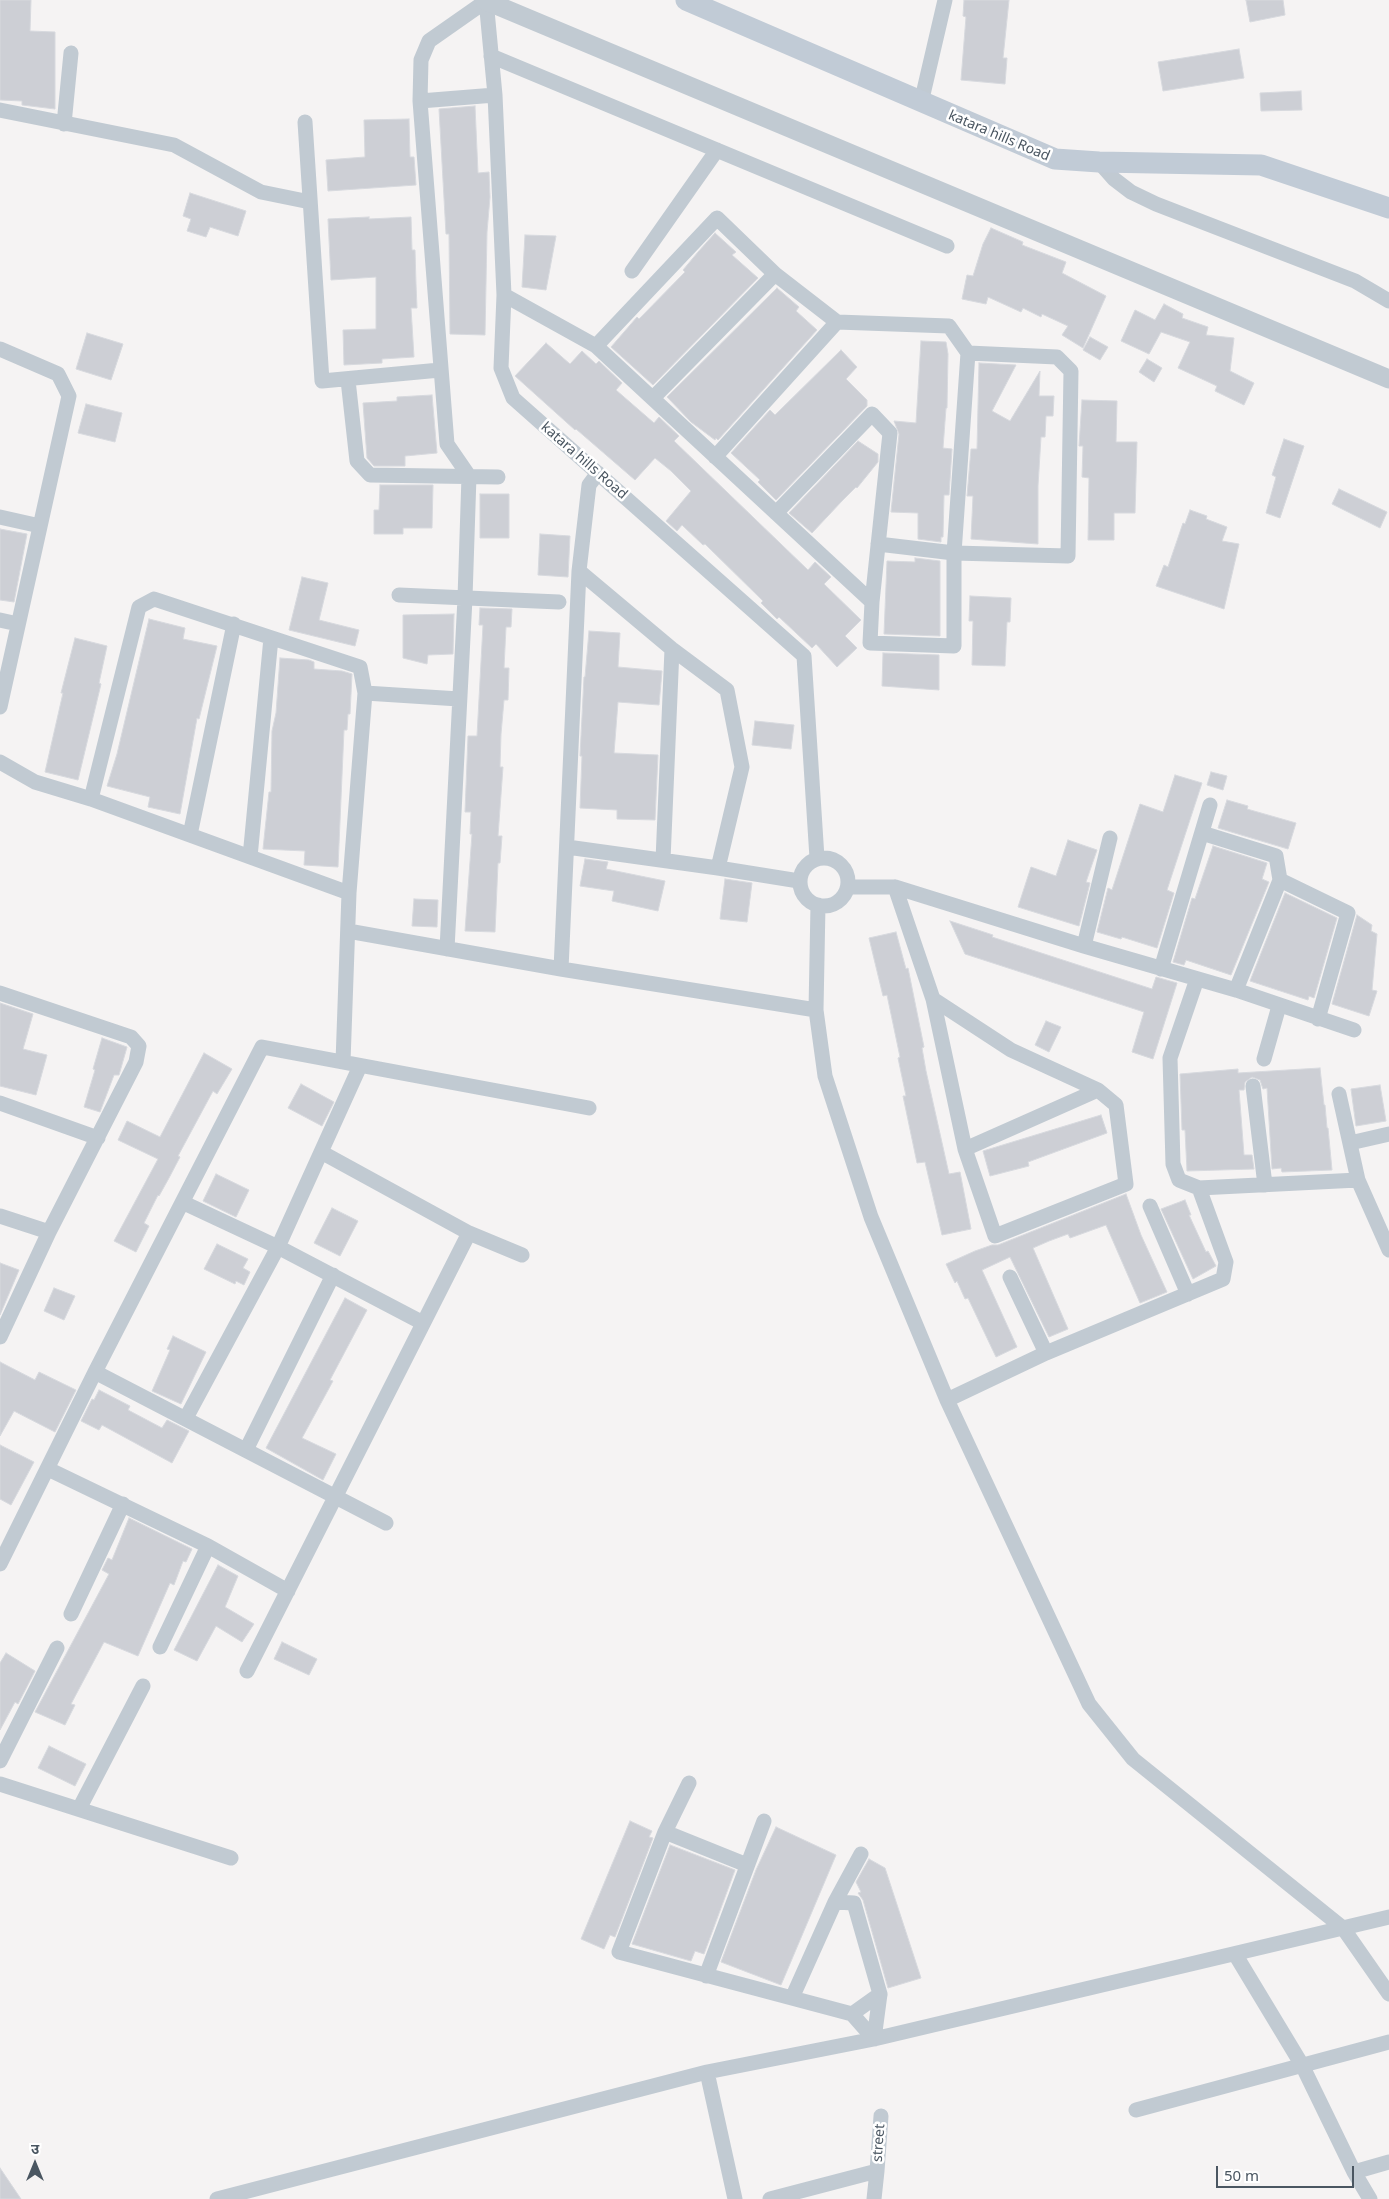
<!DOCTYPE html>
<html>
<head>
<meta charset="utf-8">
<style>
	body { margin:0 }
	#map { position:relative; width:1389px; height:2199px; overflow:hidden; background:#f5f3f3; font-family:"Noto Sans","Noto Sans Devanagari",sans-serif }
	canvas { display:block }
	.north { position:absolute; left:10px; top:2139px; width:50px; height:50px; -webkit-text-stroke:4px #fff; paint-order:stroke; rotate:0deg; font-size:14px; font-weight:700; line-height:20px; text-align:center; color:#4a5661 }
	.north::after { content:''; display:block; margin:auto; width:18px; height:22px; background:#4a5661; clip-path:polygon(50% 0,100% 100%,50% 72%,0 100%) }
	.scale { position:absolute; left:1216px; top:2166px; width:138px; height:22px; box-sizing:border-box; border:2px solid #4a5661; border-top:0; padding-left:6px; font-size:15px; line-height:18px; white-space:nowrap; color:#4a5661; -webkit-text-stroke:4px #fff; paint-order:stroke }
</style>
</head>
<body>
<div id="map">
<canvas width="1389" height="2199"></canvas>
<div class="north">उ</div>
<div class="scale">50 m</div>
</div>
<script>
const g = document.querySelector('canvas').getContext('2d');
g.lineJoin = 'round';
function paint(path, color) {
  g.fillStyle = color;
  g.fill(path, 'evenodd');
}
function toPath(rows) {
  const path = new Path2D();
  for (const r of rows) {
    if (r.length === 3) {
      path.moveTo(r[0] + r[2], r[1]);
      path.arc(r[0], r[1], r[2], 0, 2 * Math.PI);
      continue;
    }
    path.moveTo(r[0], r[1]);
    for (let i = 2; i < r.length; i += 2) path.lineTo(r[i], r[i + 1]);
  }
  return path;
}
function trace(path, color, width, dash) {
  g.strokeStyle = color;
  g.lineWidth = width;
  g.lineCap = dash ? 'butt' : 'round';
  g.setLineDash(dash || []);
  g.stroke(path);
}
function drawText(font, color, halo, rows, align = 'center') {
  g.font = font + ' "Noto Sans",sans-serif';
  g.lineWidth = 5;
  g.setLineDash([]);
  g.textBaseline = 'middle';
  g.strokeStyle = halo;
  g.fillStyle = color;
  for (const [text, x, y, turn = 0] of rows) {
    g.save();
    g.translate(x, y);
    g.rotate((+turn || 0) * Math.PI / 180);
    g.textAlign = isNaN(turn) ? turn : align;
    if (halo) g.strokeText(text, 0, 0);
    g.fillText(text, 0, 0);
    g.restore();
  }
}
const building = toPath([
	[0,0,31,0,30,31,55,32,55,109,22,105,22,101,0,100,0,0],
	[964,0,1009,0,1003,58,1007,58,1005,84,961,80,966,17,963,16,964,0],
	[1246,0,1283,0,1285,15,1250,22,1246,0],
	[1239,49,1244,78,1163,91,1158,62,1239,49],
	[1301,91,1302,110,1261,111,1260,93,1301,91],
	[475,106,478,173,489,172,490,197,487,232,485,335,450,334,449,234,446,234,439,109,475,106],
	[409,119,410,157,414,157,416,185,328,191,326,160,365,157,364,120,409,119],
	[190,193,246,211,238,236,210,227,206,237,187,231,191,219,183,216,190,193],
	[369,217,369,219,411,217,412,250,415,250,416,284,417,308,411,308,414,357,382,359,382,363,344,365,343,330,376,329,376,277,331,280,328,219,369,217],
	[991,228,1023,242,1022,245,1066,262,1062,273,1106,296,1083,348,1062,335,1068,326,1042,314,1041,317,1023,308,1021,312,988,297,986,304,962,299,967,275,973,276,983,244,991,228],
	[715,233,736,252,732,255,758,278,653,385,611,347,637,317,639,319,685,272,683,270,698,252,715,233],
	[525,235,556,236,546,290,522,287,525,235],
	[777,288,799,307,796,311,817,330,718,440,716,438,715,440,691,422,667,397,777,288],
	[1164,304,1183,314,1182,318,1208,327,1206,335,1234,338,1230,371,1254,383,1244,405,1215,391,1217,386,1178,368,1190,342,1161,332,1149,354,1121,341,1135,310,1155,320,1164,304],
	[87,333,123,344,111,380,76,369,87,333],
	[1090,337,1108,347,1100,360,1083,350,1090,337],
	[921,341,946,342,948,354,947,408,946,408,943,448,952,449,949,495,944,495,943,537,941,537,941,542,918,539,918,513,891,512,899,434,894,421,916,423,921,341],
	[546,343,570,364,582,351,596,364,599,361,622,383,616,390,654,423,659,417,679,436,674,441,808,570,815,562,831,577,824,584,861,620,845,636,857,648,837,667,816,644,812,648,779,617,777,619,761,603,763,601,705,544,703,545,682,525,677,531,666,521,691,491,671,471,655,458,635,480,576,429,575,430,515,376,546,343],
	[841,350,857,367,846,379,867,400,867,406,776,500,758,482,760,480,731,453,770,410,775,415,841,350],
	[1147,359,1162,368,1154,382,1139,372,1147,359],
	[979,363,1016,365,992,411,1010,421,1040,371,1039,396,1054,396,1053,416,1046,416,1045,437,1041,437,1038,486,1038,544,971,539,973,496,967,496,971,449,977,449,979,363],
	[432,395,437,453,405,456,405,466,374,466,367,458,363,403,397,401,397,397,432,395],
	[1082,400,1117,401,1116,442,1137,442,1135,513,1114,513,1114,540,1088,540,1089,478,1082,477,1083,446,1079,446,1082,400],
	[86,404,122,413,115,442,78,433,86,404],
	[1284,439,1304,446,1280,518,1266,513,1276,477,1272,475,1284,439],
	[858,441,878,454,878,462,857,488,856,487,842,501,812,533,789,513,858,441],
	[380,485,433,485,432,528,403,528,403,534,374,534,374,510,379,510,380,485],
	[1339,489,1387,512,1380,528,1332,504,1339,489],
	[480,494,509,494,509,538,480,538,480,494],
	[1190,510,1207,516,1206,519,1227,527,1222,541,1239,544,1224,609,1156,586,1164,565,1168,567,1183,523,1185,524,1190,510],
	[0,529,27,534,14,602,0,600,0,529],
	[540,534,570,536,568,577,538,575,540,534],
	[915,558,940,561,940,636,884,634,887,561,915,562,915,558],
	[302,577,328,583,319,620,359,630,355,646,289,630,302,577],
	[970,596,1011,598,1010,622,1007,622,1005,666,972,665,973,621,969,621,970,596],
	[480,608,512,609,511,627,506,627,504,668,509,668,508,700,504,700,501,734,500,767,503,767,498,836,502,836,500,863,498,863,495,932,465,931,472,834,470,834,471,812,465,812,468,736,477,736,483,625,479,625,480,608],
	[454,614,453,654,428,655,427,664,403,658,403,615,454,614],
	[149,619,185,628,183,639,217,646,199,719,197,718,180,814,148,807,150,797,107,786,117,754,149,619],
	[589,631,620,633,618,667,662,671,659,705,618,702,614,753,658,755,655,820,617,819,617,810,580,808,582,756,580,756,584,677,585,677,589,631],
	[75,638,107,646,99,683,101,684,78,780,45,772,63,693,61,693,75,638],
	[883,653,939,655,939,690,882,686,883,653],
	[280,658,309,660,314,662,314,669,342,671,352,674,350,714,348,714,347,730,344,730,338,867,304,865,305,851,263,849,269,792,271,792,272,731,276,713,280,658],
	[755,721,794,725,791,749,752,745,755,721],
	[1211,772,1227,776,1223,790,1207,785,1211,772],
	[1175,775,1202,783,1167,890,1174,893,1157,948,1122,937,1121,939,1097,932,1108,888,1112,890,1140,804,1163,812,1175,775],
	[1227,800,1248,806,1247,809,1296,823,1288,849,1218,828,1227,800],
	[1068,840,1097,850,1086,882,1090,883,1079,926,1018,907,1031,867,1056,876,1068,840],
	[1213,846,1267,863,1262,879,1269,882,1231,975,1186,960,1184,965,1173,962,1192,898,1195,899,1213,846],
	[585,859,608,862,606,869,665,881,658,911,612,901,614,891,580,886,585,859],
	[725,879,752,883,747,922,720,919,725,879],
	[1285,893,1337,918,1314,998,1309,996,1308,1000,1250,981,1285,893],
	[414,899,438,900,437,927,412,926,414,899],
	[1357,915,1372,925,1371,931,1377,934,1372,990,1377,991,1369,1016,1332,1004,1357,915],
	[950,921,993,935,992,937,1152,989,1156,977,1177,983,1153,1059,1132,1052,1144,1012,965,954,950,921],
	[896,932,906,969,908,968,924,1047,922,1048,926,1071,949,1174,960,1172,971,1229,942,1235,925,1162,917,1163,903,1096,906,1096,898,1058,900,1057,887,995,883,996,869,938,896,932],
	[0,1003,33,1014,23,1049,47,1055,36,1095,0,1086,0,1003],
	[1046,1021,1061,1027,1049,1052,1035,1045,1046,1021],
	[102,1038,127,1047,119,1075,114,1075,100,1112,84,1107,95,1070,93,1069,102,1038],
	[204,1053,232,1069,217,1094,213,1091,178,1156,180,1157,169,1178,159,1196,158,1195,144,1223,149,1226,136,1252,114,1241,158,1159,118,1140,127,1121,160,1137,204,1053],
	[1320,1068,1324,1105,1325,1105,1327,1128,1328,1128,1332,1170,1282,1172,1281,1168,1272,1169,1267,1088,1263,1089,1260,1080,1252,1077,1245,1082,1244,1090,1239,1090,1244,1155,1252,1155,1254,1169,1187,1171,1185,1130,1182,1130,1180,1074,1238,1069,1238,1073,1320,1068],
	[301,1084,334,1102,322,1126,288,1108,301,1084],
	[1380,1085,1386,1121,1356,1126,1351,1089,1380,1085],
	[1101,1115,1107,1133,1028,1162,1029,1166,990,1176,983,1151,1101,1115],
	[216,1174,249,1190,236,1217,203,1201,216,1174],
	[1126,1194,1141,1235,1167,1292,1140,1303,1106,1225,1070,1238,1068,1234,1049,1241,1033,1248,1068,1329,1049,1337,1010,1257,982,1270,1017,1347,996,1357,968,1298,965,1299,957,1281,955,1283,946,1264,975,1251,992,1245,998,1245,1126,1194],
	[1185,1200,1191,1215,1189,1215,1206,1252,1208,1251,1216,1266,1193,1279,1161,1209,1185,1200],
	[332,1208,358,1221,340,1256,314,1243,332,1208],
	[217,1244,248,1259,243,1268,250,1272,244,1285,236,1281,235,1284,204,1269,217,1244],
	[0,1263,19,1270,0,1315,0,1263],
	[54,1288,75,1296,64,1320,44,1311,54,1288],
	[345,1298,367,1310,330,1380,333,1381,302,1438,336,1454,323,1480,266,1448,345,1298],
	[173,1336,206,1352,181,1404,152,1391,170,1350,167,1349,173,1336],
	[0,1362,35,1380,39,1372,76,1390,55,1432,14,1411,0,1436,0,1362],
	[99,1390,130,1406,128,1410,162,1428,167,1420,189,1431,172,1463,102,1425,99,1430,81,1421,92,1399,94,1400,99,1390],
	[0,1445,34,1462,11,1505,0,1499,0,1445],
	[129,1518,192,1549,186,1562,183,1561,174,1585,170,1583,138,1656,104,1642,71,1704,75,1705,65,1725,35,1712,109,1574,102,1570,108,1558,112,1560,129,1518],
	[218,1565,238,1576,225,1607,254,1624,242,1642,216,1626,197,1661,174,1650,218,1565],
	[282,1642,317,1659,309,1675,274,1659,282,1642],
	[6,1653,35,1671,18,1704,15,1702,0,1730,0,1663,6,1653],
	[49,1746,86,1764,75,1786,38,1768,49,1746],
	[630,1821,652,1831,649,1837,653,1838,615,1937,610,1935,604,1949,581,1939,630,1821],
	[776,1827,836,1855,781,1985,721,1962,756,1870,776,1827],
	[670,1845,735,1870,704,1954,695,1951,691,1961,632,1944,670,1845],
	[869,1859,885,1868,921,1978,888,1988,863,1900,858,1893,861,1892,856,1882,869,1859],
	[0,2168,21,2199,0,2199,0,2168]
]);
paint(building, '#cdcfd5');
trace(building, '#d7d9de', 1);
trace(toPath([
	[486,0,495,95,504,295,501,368,513,398,804,656,817,858],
	[491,56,947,246],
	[420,101,495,95],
	[921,103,945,0],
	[0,110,174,145,261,192,310,202],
	[305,122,322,381,440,370],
	[64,124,71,53],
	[1099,162,1114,179,1131,192,1156,204,1355,281,1389,301],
	[632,271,717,150],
	[504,295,596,346,872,602],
	[596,346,717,218,775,274,837,322,949,326,968,353,954,553,954,646,870,643,872,602,890,433,872,414,776,513],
	[0,349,58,374,69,396,0,707],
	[348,380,357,461,370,475,498,477],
	[653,398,775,274],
	[715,457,837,322],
	[0,517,40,526],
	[878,544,954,553,1068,556,1071,371,1057,357,968,353],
	[579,571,672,649,727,690,742,767,718,868],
	[399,595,559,602],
	[0,620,18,624],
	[365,693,459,699],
	[0,762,35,782,91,799,349,893],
	[91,799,139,607,154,599,360,667,365,693,349,893,343,1062],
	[1202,833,1276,856,1280,880,1236,990],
	[190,835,234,624],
	[567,847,718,868,799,881],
	[250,857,271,638],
	[824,882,24],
	[663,860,672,649],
	[1280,880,1348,913,1318,1019],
	[848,887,895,887,1084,946,1236,990,1354,1030],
	[895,887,933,999,965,1149,995,1236,1126,1184,1116,1105,1098,1090,1011,1050,933,999],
	[818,905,816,1010,825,1076,871,1217,947,1400,1089,1704,1133,1759,1343,1928,1389,1994],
	[348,931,561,969,816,1010],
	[1084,946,1110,838],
	[447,949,465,598,469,476,447,444,420,101,421,60,429,41,486,1],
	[561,969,579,571,589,485,598,473],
	[1161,969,1210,805],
	[1197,979,1170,1058,1173,1164,1179,1180,1199,1188],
	[0,993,131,1037,139,1046,136,1062,49,1232,0,1337],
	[1264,1059,1279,1006],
	[1253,1086,1265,1185],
	[1339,1094,1358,1180,1389,1250],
	[0,1103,98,1138],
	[1350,1143,1389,1134],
	[965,1149,1098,1090],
	[321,1152,469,1233,522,1255],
	[184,1203,278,1247,423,1323],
	[1150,1206,1188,1294],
	[0,1216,49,1232],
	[1010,1277,1046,1353],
	[95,1372,386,1523],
	[947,1400,1046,1353,1223,1279,1226,1262,1199,1188,1358,1180],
	[186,1418,278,1247,360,1066],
	[246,1450,333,1275],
	[48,1469,208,1546,288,1591],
	[0,1564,95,1372,262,1047,589,1108],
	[71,1614,123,1504],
	[160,1647,208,1546],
	[247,1671,469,1233],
	[0,1761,57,1648],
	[689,1783,665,1832,619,1952,852,2014,874,2039],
	[0,1784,231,1858],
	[79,1809,143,1686],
	[665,1832,747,1865],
	[835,1902,854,1903,880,1994,852,2014],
	[1235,1954,1302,2065,1354,2172,1370,2199],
	[706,1976,764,1821],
	[792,1998,835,1902,861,1854],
	[874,2039,880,1994],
	[707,2072,735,2199],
	[1136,2110,1389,2042],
	[877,2171,881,2116],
	[1354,2172,1389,2162],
	[217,2199,707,2072,874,2039,1389,1917],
	[770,2199,877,2171,874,2199]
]), '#c1cad2', 15);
trace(toPath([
	[484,0,1389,379]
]), '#c1cad2', 19);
trace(toPath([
	[686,0,1055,159,1099,162,1261,165,1389,208]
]), '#c1cbd6', 21);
drawText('14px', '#4a5661', '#fff', [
	["katara hills Road",999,136,23],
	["katara hills Road",584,461,41],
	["street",879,2143,-86]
]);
</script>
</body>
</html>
